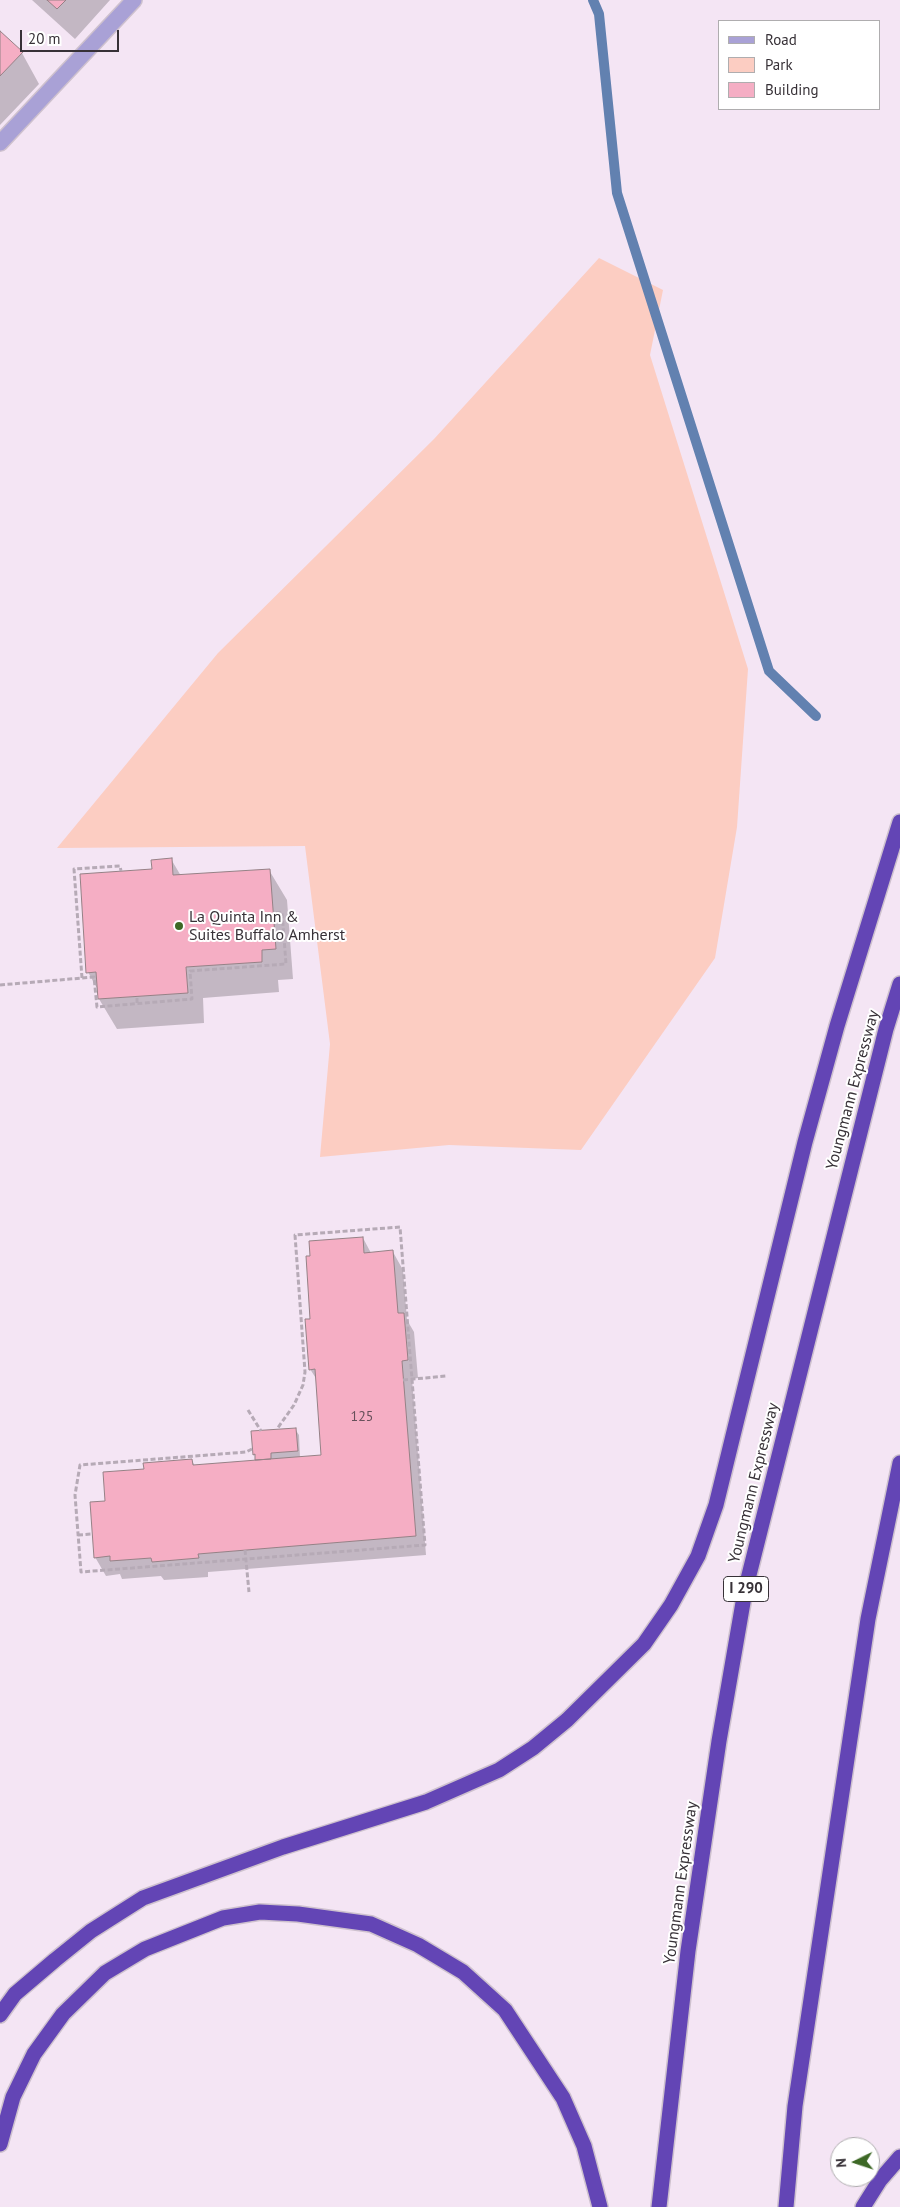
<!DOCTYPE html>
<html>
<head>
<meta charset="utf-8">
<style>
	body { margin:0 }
	#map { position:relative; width:900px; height:2207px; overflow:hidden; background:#f4e5f4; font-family:"PT Sans",sans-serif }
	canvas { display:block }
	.legend { position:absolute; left:718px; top:20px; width:162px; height:90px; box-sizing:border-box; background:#fff; border:1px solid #afadaf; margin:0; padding:6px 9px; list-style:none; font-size:15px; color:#373137 }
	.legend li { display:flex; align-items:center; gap:10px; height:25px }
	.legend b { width:25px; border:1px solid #afadaf }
	.north { position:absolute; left:830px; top:2137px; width:50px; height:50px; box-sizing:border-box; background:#fff; border:1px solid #afadaf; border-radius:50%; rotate:266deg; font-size:14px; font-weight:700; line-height:20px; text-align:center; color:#373137 }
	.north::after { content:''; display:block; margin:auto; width:18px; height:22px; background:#3d6826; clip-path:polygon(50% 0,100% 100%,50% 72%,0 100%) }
	.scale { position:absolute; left:20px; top:30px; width:99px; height:22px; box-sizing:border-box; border:2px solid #373137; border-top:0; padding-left:6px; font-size:15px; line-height:18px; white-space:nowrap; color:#373137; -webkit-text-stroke:4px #fff; paint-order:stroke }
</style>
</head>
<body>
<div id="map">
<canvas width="900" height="2207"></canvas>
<ul class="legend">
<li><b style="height:6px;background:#a9a1d6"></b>Road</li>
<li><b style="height:14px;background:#fccdc2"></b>Park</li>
<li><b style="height:14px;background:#f5aec4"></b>Building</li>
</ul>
<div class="north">N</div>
<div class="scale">20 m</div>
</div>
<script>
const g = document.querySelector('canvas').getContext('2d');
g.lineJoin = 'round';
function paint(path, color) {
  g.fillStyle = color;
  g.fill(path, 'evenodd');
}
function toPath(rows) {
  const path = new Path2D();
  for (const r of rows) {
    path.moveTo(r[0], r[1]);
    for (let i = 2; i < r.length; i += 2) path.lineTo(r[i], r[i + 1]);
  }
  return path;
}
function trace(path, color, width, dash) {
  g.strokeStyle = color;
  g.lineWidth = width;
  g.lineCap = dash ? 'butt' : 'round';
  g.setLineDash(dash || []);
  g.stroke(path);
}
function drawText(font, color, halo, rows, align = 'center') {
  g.font = font + ' "PT Sans",sans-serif';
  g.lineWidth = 4;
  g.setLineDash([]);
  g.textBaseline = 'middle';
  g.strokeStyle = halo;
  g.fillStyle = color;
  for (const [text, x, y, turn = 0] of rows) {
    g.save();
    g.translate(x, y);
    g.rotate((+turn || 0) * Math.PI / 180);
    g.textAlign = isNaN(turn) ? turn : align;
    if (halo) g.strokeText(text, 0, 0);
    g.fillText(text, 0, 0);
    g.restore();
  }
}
paint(toPath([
	[599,258,663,290,650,355,748,669,737,827,715,958,581,1150,449,1145,320,1157,330,1044,305,846,57,848,218,653,434,439]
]), '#fccdc2');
paint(toPath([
	[32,0,110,0,75,39],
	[0,33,22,53,39,84,0,125],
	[171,859,181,876,269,870,287,900,293,979,278,980,279,992,203,998,204,1023,117,1029,99,999,99,992,88,972,153,870],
	[363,1238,371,1253,393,1252,403,1270,407,1320,414,1332,418,1378,412,1379,426,1555,208,1572,208,1577,164,1580,161,1576,122,1579,120,1574,106,1576,95,1557,106,1502,145,1471,192,1461,195,1466,257,1461,254,1454,295,1429,299,1435,300,1458,322,1456,317,1380,310,1369,312,1320]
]), '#0003');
trace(toPath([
	[593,0,599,14,617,193,769,671,816,716]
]), '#6281b0', 10);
const building = toPath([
	[47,0,66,0,57,9,47,0],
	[0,31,23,52,0,76,0,31],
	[172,858,173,875,270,869,276,949,262,950,262,962,186,967,188,993,98,999,96,972,86,973,80,874,152,869,151,860,172,858],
	[363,1237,364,1253,393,1250,398,1313,404,1313,408,1360,402,1361,416,1536,198,1554,199,1558,152,1562,151,1558,110,1561,110,1556,94,1558,90,1502,105,1501,103,1472,144,1469,143,1463,192,1459,193,1465,321,1455,315,1369,309,1370,305,1319,310,1319,306,1256,310,1256,309,1241,363,1237],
	[296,1428,298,1451,271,1453,271,1459,255,1460,255,1454,253,1455,251,1431,296,1428]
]);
paint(building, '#f5aec4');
trace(building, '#958186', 1);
const minor = toPath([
	[0,143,134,0]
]);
const highway = toPath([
	[0,2015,15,1994,55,1960,91,1931,143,1898,283,1847,426,1802,499,1770,533,1748,567,1720,644,1644,671,1605,698,1556,716,1505,805,1142,837,1026,900,822],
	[0,2144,13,2097,34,2054,63,2014,105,1973,145,1949,223,1918,260,1912,298,1914,371,1924,418,1945,463,1972,505,2010,563,2098,584,2146,600,2207],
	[659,2207,688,1951,719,1741,745,1591,886,1029,900,984],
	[786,2207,795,2106,868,1619,900,1463],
	[863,2207,880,2180,900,2157]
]);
trace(minor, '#cec1ce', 18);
trace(highway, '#cec1ce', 18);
trace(toPath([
	[82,978,74,869,120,866,121,871],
	[0,985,94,977,97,1007,192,999,190,971,286,964,282,912,273,913],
	[137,1003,137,996],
	[403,1380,446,1376],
	[248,1410,261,1431],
	[252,1449,246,1452,80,1465,75,1495,81,1572,425,1545,400,1227,295,1235,305,1372,303,1385,294,1405,277,1429],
	[78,1535,92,1534],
	[245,1550,249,1592]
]), '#b6aab6', 3, [5, 2.5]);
trace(minor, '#a9a1d6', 15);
trace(highway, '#6345b5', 15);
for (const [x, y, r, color] of [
	[179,926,5,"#3d6826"]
]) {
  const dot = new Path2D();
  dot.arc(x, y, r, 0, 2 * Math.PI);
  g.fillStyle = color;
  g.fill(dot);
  trace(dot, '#fff', 2);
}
drawText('14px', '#66505a', null, [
	["125",362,1417]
]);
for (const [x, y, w] of [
	[746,1589,45]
]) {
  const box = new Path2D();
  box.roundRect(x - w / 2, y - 12.5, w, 25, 4);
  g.fillStyle = '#fff';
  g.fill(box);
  trace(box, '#373137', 1);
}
drawText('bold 15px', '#373137', null, [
	["I 290",746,1589]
]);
drawText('16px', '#373137', '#fff', [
	["La Quinta Inn &",189,917],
	["Suites Buffalo Amherst",189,935]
], 'left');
drawText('16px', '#373137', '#fff', [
	["Youngmann Expressway",853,1090,-75],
	["Youngmann Expressway",754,1483,-76],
	["Youngmann Expressway",681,1883,-82]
]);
</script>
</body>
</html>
